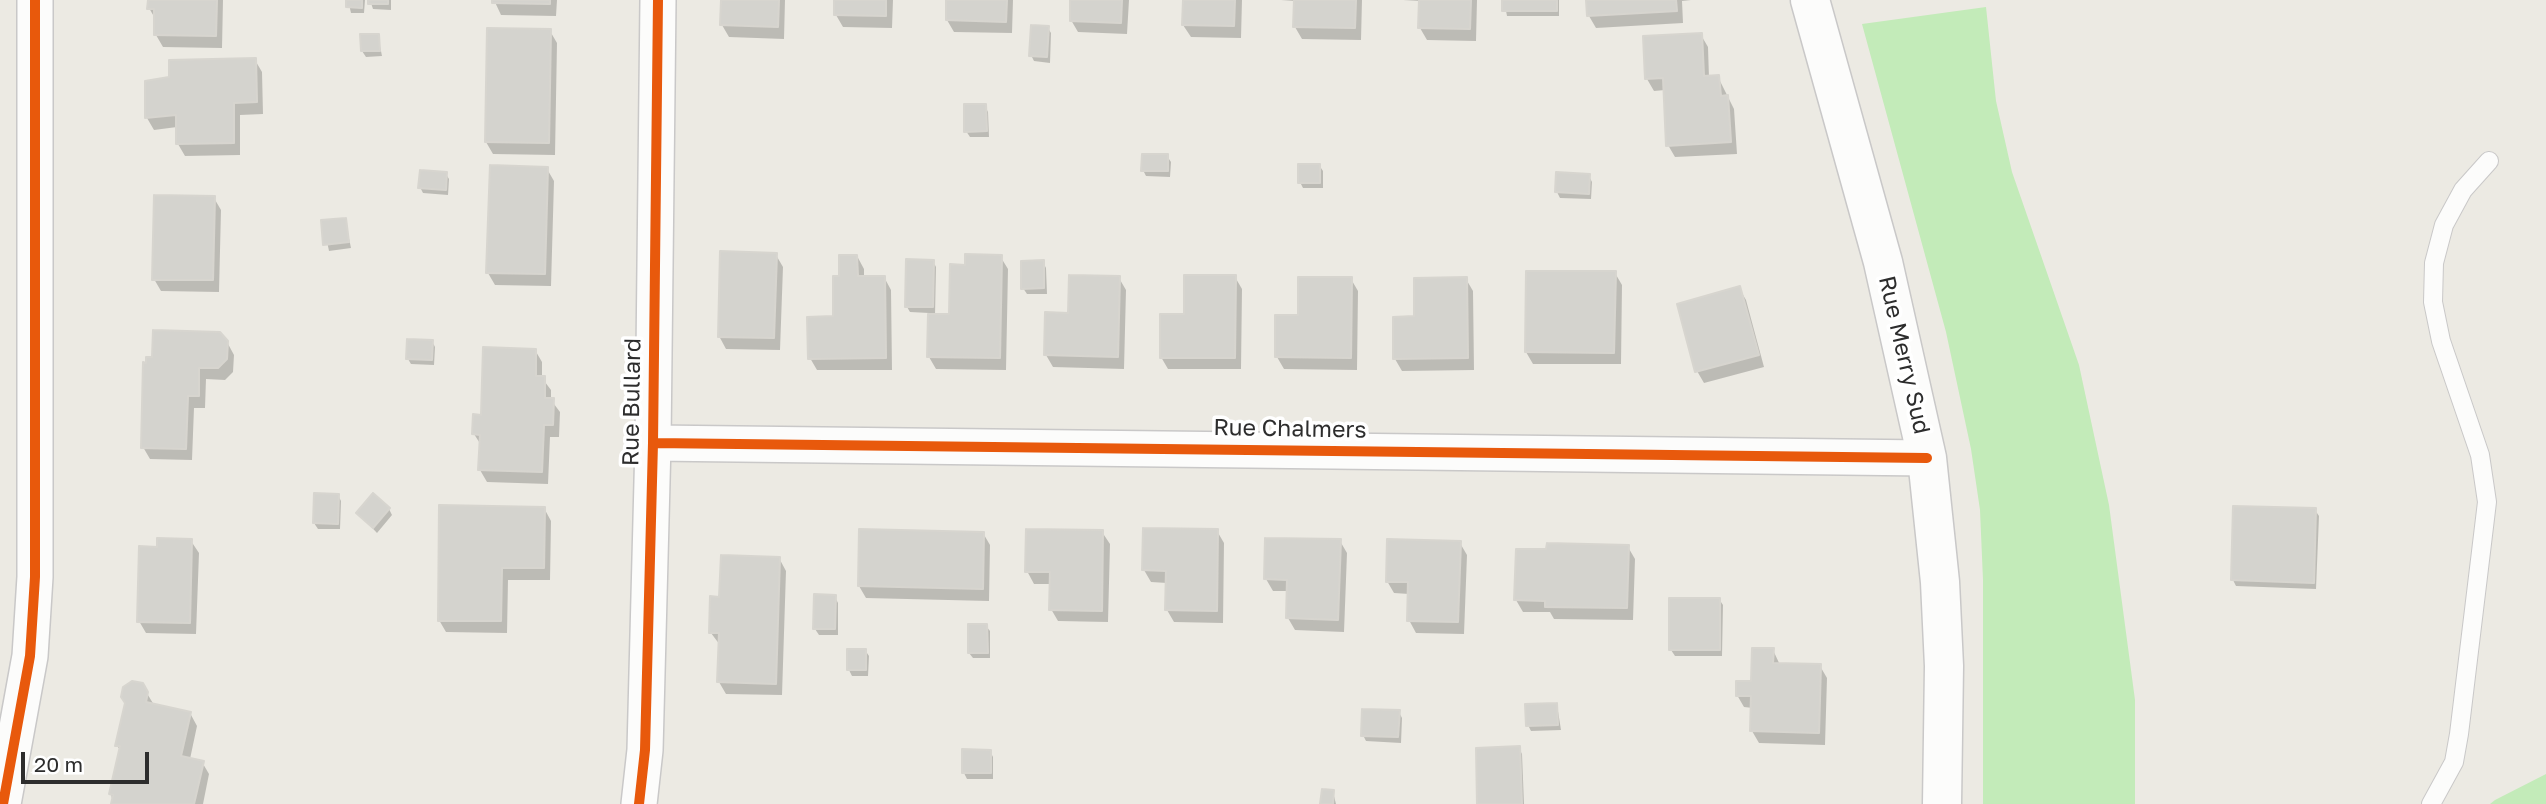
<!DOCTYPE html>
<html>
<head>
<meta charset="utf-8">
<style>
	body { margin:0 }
	#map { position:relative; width:2546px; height:804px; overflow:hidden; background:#eceae3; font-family:"Golos Text",sans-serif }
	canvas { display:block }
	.scale { position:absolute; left:21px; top:752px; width:128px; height:32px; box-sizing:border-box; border:4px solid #2d2d2d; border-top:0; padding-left:9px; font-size:21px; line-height:24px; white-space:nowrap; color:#2d2d2d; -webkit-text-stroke:5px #fff; paint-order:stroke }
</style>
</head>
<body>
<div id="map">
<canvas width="2546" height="804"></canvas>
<div class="scale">20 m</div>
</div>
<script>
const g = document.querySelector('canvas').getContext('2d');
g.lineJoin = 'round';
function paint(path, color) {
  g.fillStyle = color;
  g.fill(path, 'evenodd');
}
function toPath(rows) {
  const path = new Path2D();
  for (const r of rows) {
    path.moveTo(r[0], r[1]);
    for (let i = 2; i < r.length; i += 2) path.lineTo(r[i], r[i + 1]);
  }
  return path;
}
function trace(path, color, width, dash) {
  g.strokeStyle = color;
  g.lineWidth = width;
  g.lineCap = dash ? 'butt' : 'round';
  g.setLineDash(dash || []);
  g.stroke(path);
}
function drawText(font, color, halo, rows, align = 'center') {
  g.font = font + ' "Golos Text",sans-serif';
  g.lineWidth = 7;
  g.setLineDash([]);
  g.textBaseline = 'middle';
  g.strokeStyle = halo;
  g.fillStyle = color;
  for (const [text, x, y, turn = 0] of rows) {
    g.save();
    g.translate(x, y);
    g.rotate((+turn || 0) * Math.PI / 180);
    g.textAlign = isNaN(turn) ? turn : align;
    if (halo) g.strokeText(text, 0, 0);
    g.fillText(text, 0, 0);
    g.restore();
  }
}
paint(toPath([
	[1986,7,1996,101,2012,172,2079,365,2109,505,2135,700,2135,804,1983,804,1983,580,1980,510,1971,449,1946,332,1862,24],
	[2546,774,2546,804,2490,804,2495,800]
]), '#c3ebb9');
paint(toPath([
	[149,0,223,0,222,48,163,47,156,35,156,20,149,8],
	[348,0,365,0,364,13,351,13],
	[370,0,391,0,391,10,373,9],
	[494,0,557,0,556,16,501,15],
	[723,0,785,0,784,39,729,37,722,25],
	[836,0,893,0,892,28,843,27,836,15],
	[948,0,1013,0,1012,33,954,32,947,20],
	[1072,0,1129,0,1127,34,1078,32,1071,20],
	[1184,0,1242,0,1241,38,1191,37,1183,25],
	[1281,0,1362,0,1361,40,1302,39,1295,27,1296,1],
	[1403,0,1477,0,1476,41,1427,40,1420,28,1421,1],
	[1504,0,1559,0,1559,16,1507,16],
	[1588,0,1691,0,1682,1,1683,23,1596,28,1589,16],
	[1048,28,1051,33,1050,63,1034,61,1031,55],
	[550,31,557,43,555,155,493,154,486,142],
	[1701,35,1708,47,1709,78,1718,77,1734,109,1737,154,1675,157,1668,145,1665,90,1654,91,1647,79],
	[378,36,382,56,366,57,362,51],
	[255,60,262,72,263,114,240,115,240,155,185,156,178,144,177,127,154,130,147,118],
	[985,106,988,112,989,137,970,137,966,131],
	[1167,156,1171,162,1170,177,1146,176,1143,170],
	[1319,165,1323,171,1323,188,1303,188,1300,182],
	[547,169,554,181,551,286,495,285,488,273],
	[446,174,449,179,448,195,423,193,420,187],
	[1589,176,1592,182,1591,199,1560,198,1557,192],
	[214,198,221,210,219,292,161,291,154,279],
	[345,219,351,248,329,251,323,222],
	[776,255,783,267,780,350,726,349,719,336],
	[857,256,864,269,864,278,884,277,891,290,892,370,817,370,810,358,835,318,841,278],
	[1000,256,1008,269,1006,370,936,369,929,357,929,313,910,312,907,307,933,261,936,267,935,316,951,316,967,267],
	[1043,262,1046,268,1047,294,1027,294,1023,288],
	[1615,273,1622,285,1621,364,1533,364,1526,352],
	[1235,277,1242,289,1241,369,1168,369,1161,357],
	[1119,278,1126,290,1124,369,1053,367,1046,355,1070,314],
	[1351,279,1358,291,1357,370,1284,369,1277,357,1299,317],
	[1466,279,1473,291,1474,370,1402,371,1395,359,1416,318],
	[1739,288,1746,300,1764,367,1704,383,1697,371],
	[432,341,435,347,434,365,411,364,408,359],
	[227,342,234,355,233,372,225,380,206,379,205,408,194,408,192,460,150,459,143,447,145,364],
	[535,350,542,362,542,378,551,390,551,400,560,412,559,437,550,437,548,484,487,482,480,470,481,445,474,434,483,417],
	[338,495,341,501,340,529,318,529,314,523],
	[544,508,551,521,550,580,508,580,507,633,446,632,439,620],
	[389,509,392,515,377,533,358,513],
	[2315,510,2319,516,2316,589,2236,586,2233,580],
	[1217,531,1224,543,1223,623,1174,622,1167,610,1167,583,1151,582,1144,570],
	[1102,532,1110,544,1108,622,1058,621,1051,609,1052,584,1034,584,1027,571],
	[983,533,990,545,989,601,866,598,859,586],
	[191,541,199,553,196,634,146,633,139,621],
	[1340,541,1347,553,1344,632,1295,630,1288,618,1289,591,1273,591,1266,579],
	[1460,543,1467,555,1464,634,1416,633,1409,620,1409,594,1394,593,1387,581],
	[1628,547,1635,559,1633,620,1554,619,1550,612,1523,612,1516,600],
	[779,558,786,571,782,695,726,694,719,682,720,645,711,633,721,599],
	[835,597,838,603,838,635,819,635,815,629],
	[1719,599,1723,605,1722,656,1675,656,1671,650],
	[986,626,990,631,990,658,973,658,969,653],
	[865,650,869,656,868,676,852,676,849,670],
	[1773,650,1780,665,1820,666,1827,678,1825,745,1759,743,1752,731,1753,708,1744,707,1737,695,1753,683],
	[142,685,154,705,190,713,197,726,190,759,202,762,209,774,203,804,113,804,111,794,121,751,117,746],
	[1557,705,1561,730,1531,731,1528,725],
	[1399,712,1402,718,1401,743,1366,741,1363,735],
	[1519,748,1522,754,1524,804,1479,804],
	[990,751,993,757,993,779,967,779,964,773],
	[1333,792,1336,804,1322,804]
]), '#0003');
const building = toPath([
	[148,0,217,0,216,36,154,35,154,9,147,9,148,0],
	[346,0,362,0,362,8,346,7,346,0],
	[368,0,388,0,388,4,368,4,368,0],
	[492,0,550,0,550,4,492,3,492,0],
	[721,0,779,0,778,27,720,25,721,0],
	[834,0,886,0,886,16,834,15,834,0],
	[946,0,1007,0,1006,22,946,20,946,0],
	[1070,0,1122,0,1121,23,1070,21,1070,0],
	[1183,0,1235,0,1234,26,1182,25,1183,0],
	[1294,0,1356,0,1355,28,1293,27,1294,0],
	[1419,0,1471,0,1470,29,1418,28,1419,0],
	[1502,0,1557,0,1557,11,1502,11,1502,0],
	[1586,0,1676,0,1677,11,1587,16,1586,0],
	[1031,25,1049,26,1047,57,1029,56,1031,25],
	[487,28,551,29,549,143,485,142,487,28],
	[1702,33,1704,76,1719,75,1721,96,1728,95,1731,142,1666,146,1663,78,1645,79,1643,36,1702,33],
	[360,34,379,34,380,51,361,51,360,34],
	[256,58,257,102,234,103,234,143,176,144,176,115,145,118,145,81,169,77,169,60,256,58],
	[964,104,986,104,987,131,964,132,964,104],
	[1142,154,1168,154,1168,171,1141,171,1142,154],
	[1298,164,1320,164,1320,183,1298,183,1298,164],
	[490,165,548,167,545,274,486,273,490,165],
	[420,170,447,172,446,190,418,188,420,170],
	[1556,172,1590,174,1589,194,1555,192,1556,172],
	[154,195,215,196,213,280,152,280,154,195],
	[346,218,349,242,323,245,321,220,346,218],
	[720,251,777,253,774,338,718,337,720,251],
	[965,254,1002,255,1000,358,927,357,928,314,949,314,950,264,965,265,965,254],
	[839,255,857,255,858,276,885,276,886,358,808,359,807,317,833,316,833,276,839,276,839,255],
	[906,259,934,260,933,307,905,307,906,259],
	[1044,260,1044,288,1021,289,1021,261,1044,260],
	[1526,271,1616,271,1614,353,1525,352,1526,271],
	[1069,275,1120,276,1118,357,1044,355,1045,312,1068,313,1069,275],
	[1184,275,1236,275,1235,358,1160,358,1160,314,1184,314,1184,275],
	[1298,277,1352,277,1351,358,1275,357,1275,315,1298,315,1298,277],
	[1467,277,1468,358,1393,359,1393,317,1414,316,1414,278,1467,277],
	[1740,286,1759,355,1695,372,1677,304,1740,286],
	[153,330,220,332,228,341,227,359,218,368,199,368,199,396,188,396,186,449,141,448,143,362,146,363,146,357,152,357,153,330],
	[407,339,433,340,432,360,406,359,407,339],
	[483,347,536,349,536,376,545,376,545,398,554,398,553,425,544,425,542,472,478,470,480,435,472,434,473,414,481,415,483,347],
	[314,493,339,494,338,524,313,523,314,493],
	[373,493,390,508,373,528,356,513,373,493],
	[439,505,545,507,544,568,502,568,501,621,438,621,439,505],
	[2233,506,2316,508,2314,583,2231,580,2233,506],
	[1143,528,1218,529,1217,611,1165,610,1166,571,1142,570,1143,528],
	[859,529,984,532,983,589,858,586,859,529],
	[1026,529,1103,530,1102,611,1049,610,1050,572,1025,572,1026,529],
	[157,538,192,539,190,623,137,622,139,546,157,547,157,538],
	[1265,538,1341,539,1338,620,1286,618,1287,580,1264,579,1265,538],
	[1387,539,1461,541,1458,622,1407,621,1408,582,1386,582,1387,539],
	[1547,543,1629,545,1627,608,1545,607,1545,601,1514,600,1516,549,1546,549,1547,543],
	[721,555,780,557,776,684,717,682,719,633,709,633,710,596,719,597,721,555],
	[814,594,836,595,835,629,813,629,814,594],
	[1669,598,1720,598,1720,650,1669,650,1669,598],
	[968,624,987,624,988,653,968,653,968,624],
	[1752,648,1774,648,1773,663,1821,664,1819,733,1750,731,1751,696,1736,696,1736,681,1751,681,1752,648],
	[847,649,866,649,866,670,847,670,847,649],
	[132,681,143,683,148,692,146,702,191,712,181,756,204,761,194,804,111,804,113,795,109,794,120,746,115,746,125,703,121,697,123,687,132,681],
	[1557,703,1558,725,1526,726,1525,704,1557,703],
	[1362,709,1400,710,1398,737,1361,736,1362,709],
	[1520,746,1522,804,1477,804,1476,748,1520,746],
	[962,749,991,750,991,773,962,773,962,749],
	[1322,789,1334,790,1333,804,1320,804,1322,789]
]);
paint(building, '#d4d3ce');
trace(building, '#d7d5cf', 2);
const lane = toPath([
	[2431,804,2454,762,2459,734,2487,502,2480,455,2441,341,2433,302,2434,263,2444,225,2463,190,2489,161]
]);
const street = toPath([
	[653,443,1927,458],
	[3,804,30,656,35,577,35,0],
	[639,804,645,750,653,443,658,0]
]);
const secondary = toPath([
	[1810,0,1883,262,1927,458,1940,582,1944,666,1942,804]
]);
trace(lane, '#c9c8c8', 20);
trace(street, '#c9c8c8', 38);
trace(secondary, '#c9c8c8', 41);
trace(lane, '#fcfcfb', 18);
trace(street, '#fcfcfb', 35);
trace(secondary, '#fcfcfb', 38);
trace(toPath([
	[653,443,1927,458],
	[3,804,30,656,35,577,35,0],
	[639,804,645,750,653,443,658,0]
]), '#e8590c', 10);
drawText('23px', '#2d2d2d', '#fff', [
	["Rue Merry Sud",1904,355,77],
	["Rue Bullard",632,402,-89],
	["Rue Chalmers",1290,429,1]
]);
</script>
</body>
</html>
